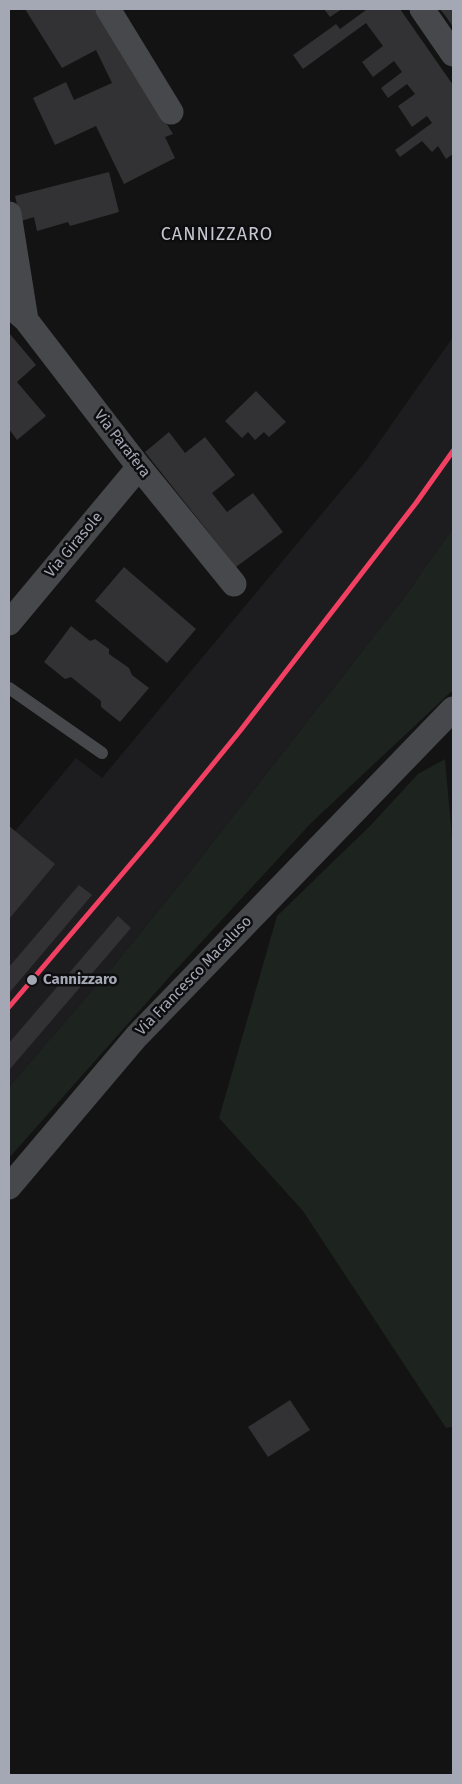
<!DOCTYPE html>
<html>
<head>
<meta charset="utf-8">
<style>
	body { margin:0 }
	#map { position:relative; width:462px; height:1784px; overflow:hidden; background:#131313; font-family:"Fira Sans",sans-serif }
	canvas { display:block }
	.frame { position:absolute; inset:0; border:10px solid #a4a7b4; pointer-events:none }
</style>
</head>
<body>
<div id="map">
<canvas width="462" height="1784"></canvas>
<div class="frame"></div>
</div>
<script>
const g = document.querySelector('canvas').getContext('2d');
g.lineJoin = 'round';
function paint(path, color) {
  g.fillStyle = color;
  g.fill(path, 'evenodd');
}
function toPath(rows) {
  const path = new Path2D();
  for (const r of rows) {
    path.moveTo(r[0], r[1]);
    for (let i = 2; i < r.length; i += 2) path.lineTo(r[i], r[i + 1]);
  }
  return path;
}
function trace(path, color, width, dash) {
  g.strokeStyle = color;
  g.lineWidth = width;
  g.lineCap = dash ? 'butt' : 'round';
  g.setLineDash(dash || []);
  g.stroke(path);
}
function drawText(font, color, halo, rows, align = 'center') {
  g.font = font + ' "Fira Sans",sans-serif';
  g.lineWidth = 5;
  g.setLineDash([]);
  g.textBaseline = 'middle';
  g.strokeStyle = halo;
  g.fillStyle = color;
  for (const [text, x, y, turn = 0] of rows) {
    g.save();
    g.translate(x, y);
    g.rotate((+turn || 0) * Math.PI / 180);
    g.textAlign = isNaN(turn) ? turn : align;
    if (halo) g.strokeText(text, 0, 0);
    g.fillText(text, 0, 0);
    g.restore();
  }
}
paint(toPath([
	[453,337,453,528,403,599,188,874,119,959,9,1087,9,826,15,831,76,758,102,778,365,462]
]), '#1d1d1f');
paint(toPath([
	[453,528,453,690,311,823,172,974,9,1158,9,1087,119,959,188,874,403,599],
	[445,759,453,848,453,1427,446,1428,303,1211,219,1118,277,916,370,826,418,774]
]), '#1d231e');
paint(toPath([
	[25,9,97,9,173,134,165,137,175,158,124,184,96,126,55,145,33,98,66,82,74,100,112,83,96,50,62,68],
	[324,9,342,9,330,17],
	[365,9,400,9,453,85,453,154,446,159,438,146,432,152,422,141,400,157,395,150,432,123,427,116,412,127,398,106,415,94,407,84,388,98,381,88,402,72,394,61,373,77,362,62,383,46,366,23,303,69,293,55,336,24,340,29,366,10],
	[440,9,453,9,453,27,447,18],
	[109,172,119,212,70,226,68,222,37,231,34,217,21,221,15,196],
	[9,333,36,365,17,382,46,416,17,440,9,429],
	[256,391,286,422,269,437,264,432,255,440,248,432,242,438,225,421],
	[169,432,185,453,205,437,235,475,212,493,227,512,253,493,283,532,236,567,145,452],
	[124,567,196,629,167,663,95,601],
	[71,626,90,641,95,639,109,649,109,654,129,668,132,675,149,688,120,722,101,707,101,701,71,677,65,679,44,662],
	[9,826,55,864,9,919],
	[79,885,92,895,9,993,9,967],
	[118,916,131,928,9,1070,9,1043],
	[290,1400,310,1430,268,1457,248,1427]
]), '#323234');
trace(toPath([
	[9,688,102,753]
]), '#47484b', 12);
trace(toPath([
	[108,9,171,112],
	[422,9,453,54],
	[9,214,26,320],
	[9,305,26,320,139,467,234,584],
	[9,623,139,467],
	[9,1187,136,1037,453,709]
]), '#47484b', 25);
trace(toPath([
	[9,1007,151,840,240,731,416,503,453,451]
]), '#f24062', 5);
for (const [x, y, r, color] of [
	[32,980,6,"#a4a7b4"]
]) {
  const dot = new Path2D();
  dot.arc(x, y, r, 0, 2 * Math.PI);
  g.fillStyle = color;
  g.fill(dot);
  trace(dot, '#0d0d0f', 2);
}
drawText('15px', '#a4a7b4', '#0d0d0f', [
	["Via Parafera",122,444,52],
	["Via Girasole",74,545,-50],
	["Via Francesco Macaluso",194,976,-46]
]);
drawText('bold 15px', '#a4a7b4', '#0d0d0f', [
	["Cannizzaro",43,980]
], 'left');
g.letterSpacing = '1px';
drawText('18px', '#c5c6d0', '#0d0d0f', [
	["CANNIZZARO",217,235]
]);
g.letterSpacing = '0px';
</script>
</body>
</html>
